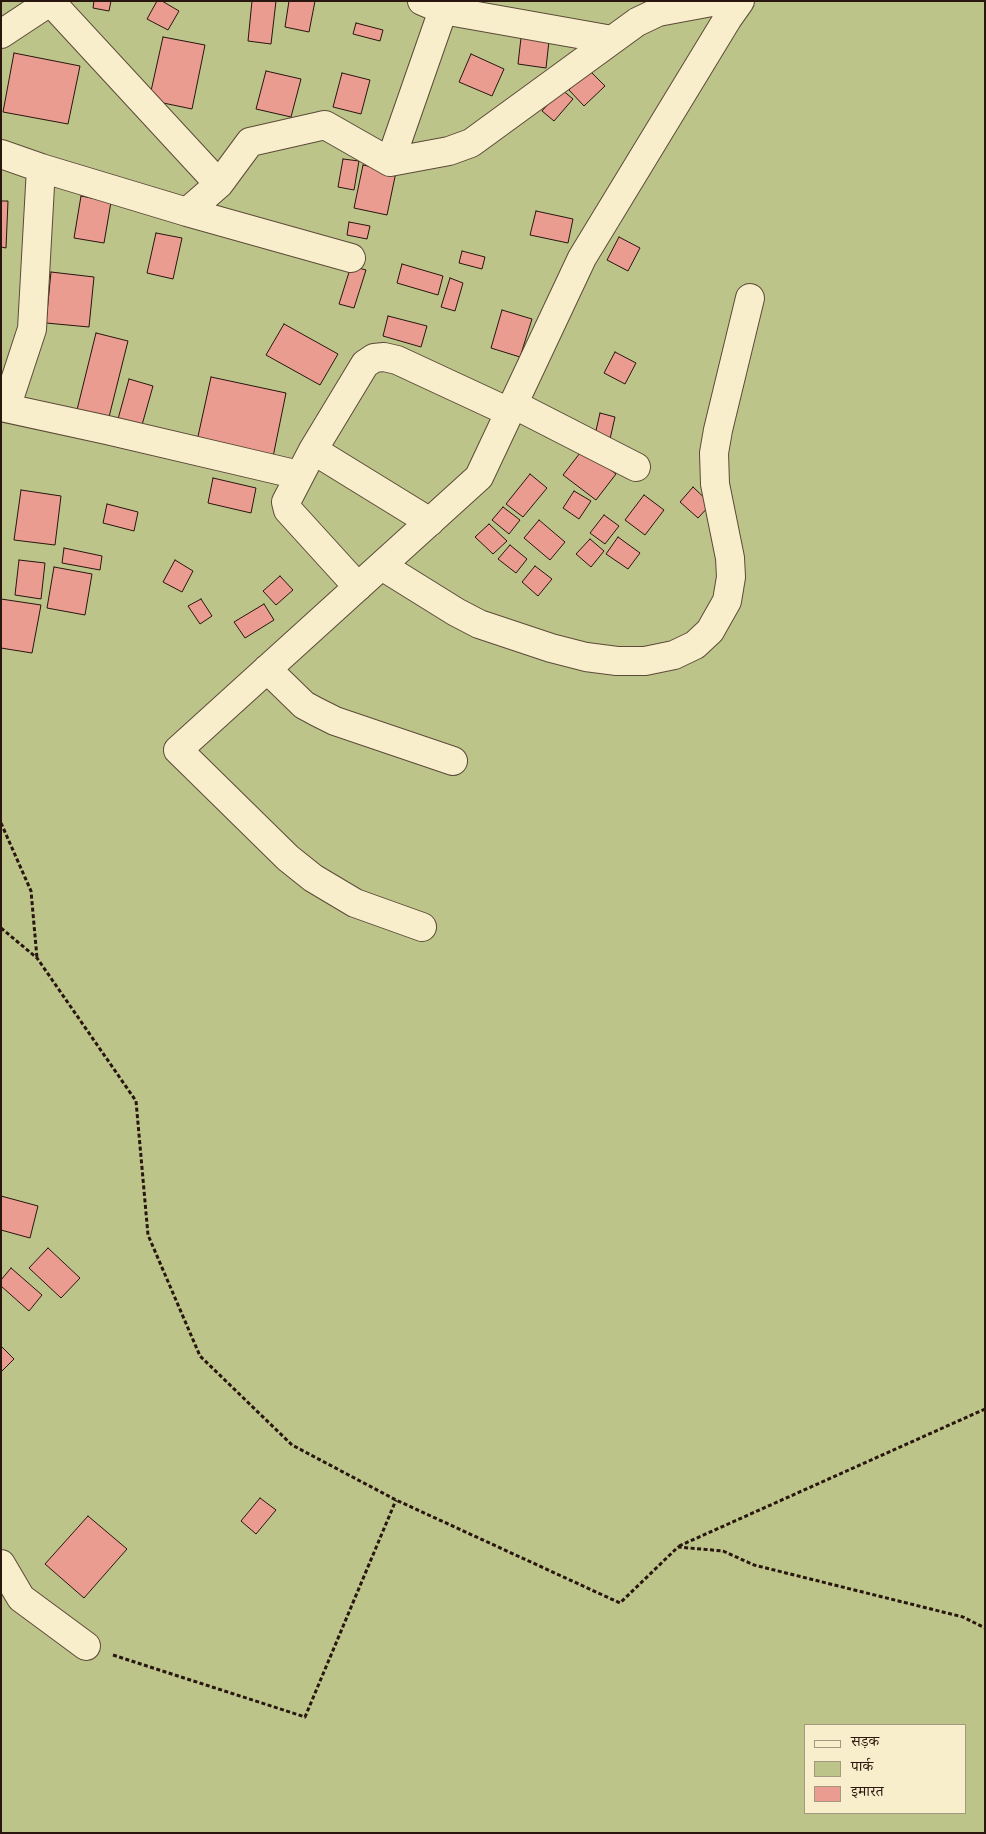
<!DOCTYPE html>
<html>
<head>
<meta charset="utf-8">
<style>
	body { margin:0 }
	#map { position:relative; width:986px; height:1834px; overflow:hidden; background:#f5e5b1; font-family:"Sorts Mill Goudy","Noto Serif Devanagari",serif }
	canvas { display:block }
	.frame { position:absolute; inset:0; border:2px solid #28160f; pointer-events:none }
	.legend { position:absolute; left:804px; top:1724px; width:162px; height:90px; box-sizing:border-box; background:#f8eecc; border:1px solid #a59880; margin:0; padding:6px 9px; list-style:none; font-size:15px; color:#28160f }
	.legend li { display:flex; align-items:center; gap:10px; height:25px }
	.legend b { width:25px; border:1px solid #a59880 }
</style>
</head>
<body>
<div id="map">
<canvas width="986" height="1834"></canvas>
<div class="frame"></div>
<ul class="legend">
<li><b style="height:6px;background:#f8eecc"></b>सड़क</li>
<li><b style="height:14px;background:#bdc48a"></b>पार्क</li>
<li><b style="height:14px;background:#e99c8f"></b>इमारत</li>
</ul>
</div>
<script>
const g = document.querySelector('canvas').getContext('2d');
g.lineJoin = 'round';
function paint(path, color) {
  g.fillStyle = color;
  g.fill(path, 'evenodd');
}
function toPath(rows) {
  const path = new Path2D();
  for (const r of rows) {
    path.moveTo(r[0], r[1]);
    for (let i = 2; i < r.length; i += 2) path.lineTo(r[i], r[i + 1]);
  }
  return path;
}
function trace(path, color, width, dash) {
  g.strokeStyle = color;
  g.lineWidth = width;
  g.lineCap = dash ? 'butt' : 'round';
  g.setLineDash(dash || []);
  g.stroke(path);
}
paint(toPath([
	[1,1,985,1,985,1833,1,1833],
	[805,1725,965,1725,965,1813,805,1813]
]), '#bdc48a');
const building = toPath([
	[94,1,111,1,109,11,93,8,94,1],
	[157,1,162,1,179,11,168,30,147,19,157,1],
	[252,1,276,1,271,44,248,41,252,1],
	[289,1,315,1,309,32,285,27,289,1],
	[356,23,383,30,380,41,353,34,356,23],
	[522,29,550,32,546,68,518,64,522,29],
	[163,37,205,45,192,109,149,100,163,37],
	[14,53,80,66,68,124,3,112,14,53],
	[471,54,504,69,492,96,459,82,471,54],
	[589,70,605,86,584,106,569,90,589,70],
	[266,71,301,79,291,117,256,109,266,71],
	[342,73,370,80,361,114,333,107,342,73],
	[561,89,573,99,554,121,542,111,561,89],
	[343,159,359,161,354,190,338,187,343,159],
	[363,165,396,172,387,215,354,208,363,165],
	[81,196,111,202,104,243,74,238,81,196],
	[1,201,8,201,6,248,1,247,1,201],
	[536,211,573,219,568,243,530,235,536,211],
	[349,222,370,226,367,239,347,235,349,222],
	[156,233,182,238,173,279,147,273,156,233],
	[619,237,640,248,628,271,607,260,619,237],
	[462,251,485,257,482,269,459,263,462,251],
	[402,264,443,276,438,295,397,283,402,264],
	[351,266,366,270,354,308,339,304,351,266],
	[51,272,94,277,89,327,46,323,51,272],
	[450,278,463,283,455,311,441,307,450,278],
	[502,310,532,319,520,357,491,348,502,310],
	[388,316,427,326,421,347,383,336,388,316],
	[284,324,338,354,320,385,266,355,284,324],
	[96,333,128,341,107,425,75,418,96,333],
	[615,352,636,363,625,384,604,373,615,352],
	[211,377,286,393,273,457,197,441,211,377],
	[129,379,153,386,142,425,118,419,129,379],
	[600,413,615,417,610,439,595,435,600,413],
	[583,449,616,474,596,500,563,475,583,449],
	[530,474,547,488,523,517,506,504,530,474],
	[213,478,256,488,251,513,208,503,213,478],
	[693,487,711,504,698,518,680,502,693,487],
	[21,490,61,496,55,545,14,540,21,490],
	[574,491,591,501,579,519,563,508,574,491],
	[644,495,664,510,645,535,625,520,644,495],
	[107,504,138,512,134,531,103,523,107,504],
	[503,507,520,520,509,534,492,520,503,507],
	[604,515,619,526,605,544,590,533,604,515],
	[539,520,565,542,550,560,524,538,539,520],
	[489,524,507,541,493,554,475,537,489,524],
	[618,537,640,553,628,569,606,554,618,537],
	[590,539,604,551,591,567,576,554,590,539],
	[510,545,527,559,516,573,498,559,510,545],
	[64,548,102,556,100,570,62,563,64,548],
	[19,560,45,563,41,599,15,595,19,560],
	[175,560,193,571,182,592,163,582,175,560],
	[535,566,552,579,538,596,522,582,535,566],
	[54,567,92,574,85,615,47,608,54,567],
	[280,576,293,590,276,605,263,591,280,576],
	[1,599,41,605,32,653,1,648,1,599],
	[201,599,212,616,200,624,188,606,201,599],
	[264,604,274,620,245,638,234,622,264,604],
	[1,1196,38,1206,30,1238,1,1230,1,1196],
	[48,1248,80,1278,61,1298,29,1268,48,1248],
	[11,1268,42,1295,29,1311,1,1286,1,1280,11,1268],
	[1,1346,14,1359,1,1372,1,1346],
	[260,1498,276,1510,256,1534,241,1521,260,1498],
	[88,1516,127,1549,84,1598,45,1564,88,1516]
]);
paint(building, '#e99c8f');
trace(building, '#28160f', 1);
const minor = toPath([
	[50,1,219,184],
	[422,1,443,10,612,40],
	[1,34,51,1],
	[1,154,41,168,187,212,219,184,250,142,325,125,390,162,443,10],
	[390,162,449,151,471,143,637,22,658,12,717,1],
	[187,212,351,258],
	[513,404,636,467],
	[1,407,107,430,299,475],
	[6,408,32,329,41,168],
	[313,450,430,522],
	[382,566,456,612,479,624,551,648,586,657,617,661,645,661,674,655,695,645,710,631,727,601,731,577,730,558,715,484,714,453,718,430,750,298],
	[358,587,288,510,286,502,313,450,365,364,374,358,384,357,397,360,509,412],
	[267,669,304,705,317,712,335,721,453,761],
	[422,927,355,903,313,878,288,858,178,750,479,477,582,258,728,18,740,1],
	[1,1564,21,1598,86,1646]
]);
trace(minor, '#5b4a38', 30);
trace(toPath([
	[1,823,31,891,37,958],
	[1,928,37,958,136,1101,148,1235,200,1356,292,1445,396,1500,620,1603,678,1547,723,1551,754,1565,963,1617,985,1628],
	[679,1546,985,1409],
	[113,1655,305,1717,396,1500]
]), '#28160f', 3, [4, 2.5]);
trace(minor, '#f8eecc', 28);
</script>
</body>
</html>
